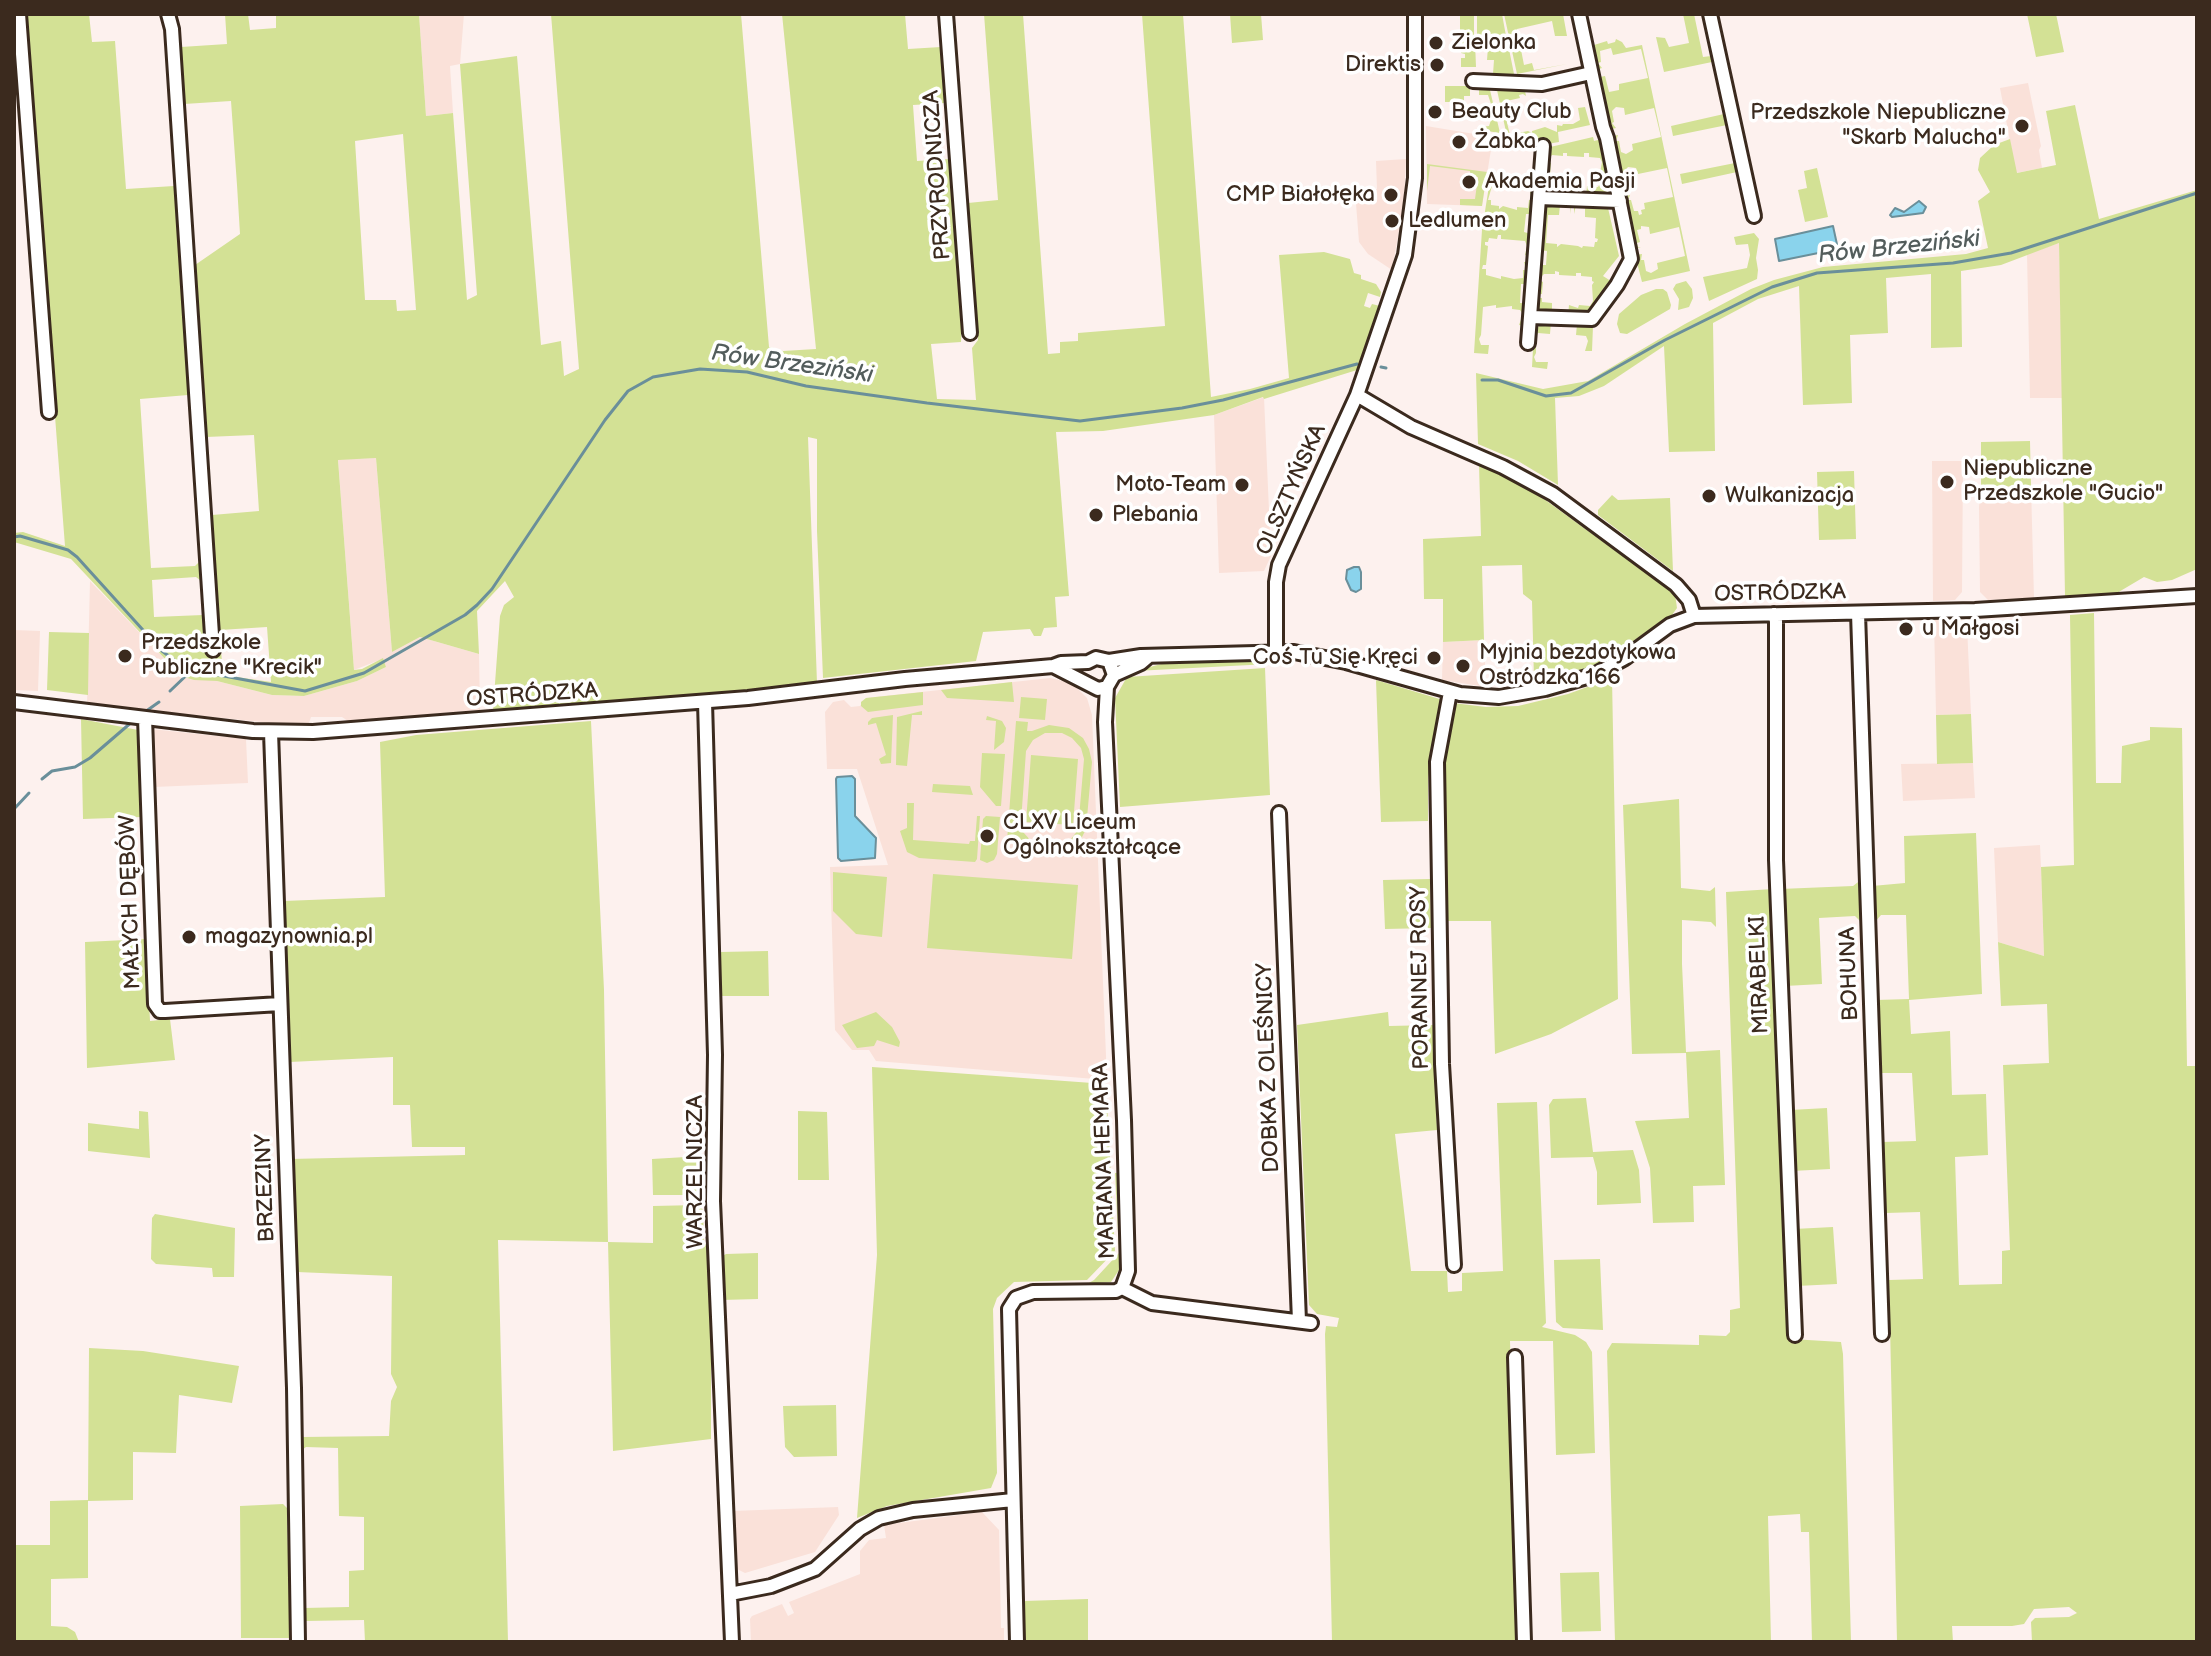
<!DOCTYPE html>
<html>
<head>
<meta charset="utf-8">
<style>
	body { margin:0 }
	#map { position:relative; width:2211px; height:1656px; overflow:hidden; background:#fdf1ee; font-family:"Balsamiq Sans",sans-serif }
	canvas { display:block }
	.frame { position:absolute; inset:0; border:16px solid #3b2a1e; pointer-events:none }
</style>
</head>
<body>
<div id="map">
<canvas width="2211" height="1656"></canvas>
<div class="frame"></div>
</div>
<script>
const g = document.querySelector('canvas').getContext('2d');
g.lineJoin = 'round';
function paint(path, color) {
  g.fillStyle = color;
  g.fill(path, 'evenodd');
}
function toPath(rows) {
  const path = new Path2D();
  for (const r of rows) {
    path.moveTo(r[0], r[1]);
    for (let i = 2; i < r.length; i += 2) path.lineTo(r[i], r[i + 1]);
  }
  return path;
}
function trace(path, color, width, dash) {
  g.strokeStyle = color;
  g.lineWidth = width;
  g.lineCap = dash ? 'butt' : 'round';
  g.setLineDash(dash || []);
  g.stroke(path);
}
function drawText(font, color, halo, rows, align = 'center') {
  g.font = font + ' "Balsamiq Sans",sans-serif';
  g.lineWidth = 7;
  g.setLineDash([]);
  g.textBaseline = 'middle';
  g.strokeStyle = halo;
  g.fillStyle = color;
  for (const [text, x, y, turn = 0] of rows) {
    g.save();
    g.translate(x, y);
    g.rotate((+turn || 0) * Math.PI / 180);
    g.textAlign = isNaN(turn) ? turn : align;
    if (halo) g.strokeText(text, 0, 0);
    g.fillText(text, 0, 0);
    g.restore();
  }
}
paint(toPath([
	[419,14,464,14,460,64,450,66,453,113,426,116],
	[2028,83,2041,146,2039,150,2042,168,2016,173,2000,88],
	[1426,126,1493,137,1482,206,1427,204],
	[1406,159,1404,203,1392,270,1368,254,1359,242,1355,191,1377,189,1376,161],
	[2059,243,2063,398,2030,398,2027,254],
	[1264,397,1271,556,1264,571,1219,573,1214,415],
	[376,458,392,652,420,637,479,654,480,710,348,721,342,717,311,717,309,723,271,723,87,704,90,581,181,676,217,681,272,695,304,696,357,681,386,667,382,659,354,670,338,459],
	[1932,461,1963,461,1962,592,1955,600,1933,601],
	[2031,486,2034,598,1988,600,1980,592,1979,507,1981,487],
	[1934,620,1960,620,1967,626,1971,714,1936,715],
	[14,630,40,631,38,691,14,690],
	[1484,640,1486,687,1442,680,1443,642],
	[1050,678,1072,683,1087,698,1092,715,1107,1080,876,1061,869,1050,852,1050,835,1030,830,867,888,865,857,769,827,769,825,712,833,702,844,700,851,707,860,706,866,698],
	[151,729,246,739,248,783,154,787],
	[1973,763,1975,798,1903,801,1901,764],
	[2040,845,2041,867,2044,956,1998,942,1994,848],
	[838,1507,839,1515,815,1552,745,1573,737,1569,733,1511],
	[982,1512,999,1530,1001,1628,1004,1628,1004,1642,751,1642,750,1619,752,1616,782,1604,788,1616,794,1613,789,1602,860,1574,860,1551,869,1540,886,1538,884,1525]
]), '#fae1d9');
paint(toPath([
	[24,14,89,14,92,42,115,41,126,189,174,186,188,395,140,399,151,568,195,566,199,562,201,581,196,577,152,580,154,617,203,615,211,651,221,650,223,675,271,682,267,627,220,630,212,515,259,511,254,435,206,437,195,265,240,234,237,185,231,101,184,104,181,47,227,44,225,14,248,14,250,30,276,28,276,14,419,14,426,116,453,113,467,300,477,295,460,64,517,56,541,345,561,341,564,376,579,369,551,14,741,14,769,347,783,351,816,349,782,14,905,14,908,49,941,47,945,103,913,105,917,161,950,159,962,319,961,342,931,344,937,399,976,400,972,348,978,340,968,203,998,200,984,14,1023,14,1048,354,1060,353,1060,342,1078,341,1078,333,1165,326,1142,14,1183,14,1211,397,1250,389,1289,378,1279,255,1324,252,1350,259,1354,273,1361,275,1361,279,1376,284,1381,292,1380,297,1368,293,1364,306,1370,308,1372,304,1380,306,1357,370,1264,399,1263,397,1214,415,1103,431,1056,432,1069,596,1055,597,1057,627,1044,628,1041,636,1034,636,1030,629,983,632,976,661,823,678,817,531,817,439,808,437,817,683,700,696,493,710,500,616,504,605,514,597,505,581,477,611,479,654,420,637,392,652,376,458,338,460,354,670,362,669,383,658,386,667,357,681,304,696,272,695,217,681,194,680,181,676,71,559,14,542,14,533,23,532,65,546],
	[403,134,416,310,397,311,396,300,365,300,355,141],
	[1230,14,1261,14,1263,40,1232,43],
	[1460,14,1474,14,1474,37,1460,38],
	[1477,14,1502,14,1506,36,1477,37],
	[1504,14,1563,14,1567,36,1555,36,1552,21,1517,29,1524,65,1532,63,1534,70,1567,64,1517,74],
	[1683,14,1694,14,1703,57,1711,56,1712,62,1664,72,1656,37,1665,38,1669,47,1689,43],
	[2027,14,2056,14,2064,52,2036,57],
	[1507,39,1514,74,1493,74,1494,60,1487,60,1488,47,1480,42,1477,49,1478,40],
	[1616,39,1622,42,1626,48,1642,45,1690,271,1642,282,1635,255,1642,254,1641,260,1644,260,1646,271,1651,273,1658,269,1657,263,1685,256,1679,227,1650,234,1649,227,1641,226,1641,229,1637,230,1640,242,1637,243,1638,247,1641,247,1637,248,1626,196,1630,195,1628,200,1631,200,1634,211,1638,211,1639,215,1642,214,1641,210,1645,209,1644,203,1673,197,1667,168,1638,174,1636,168,1628,167,1625,171,1627,182,1624,183,1625,187,1629,187,1624,188,1613,136,1618,135,1616,141,1619,141,1621,152,1626,154,1633,150,1632,144,1661,137,1654,108,1625,115,1624,108,1616,107,1612,111,1614,122,1612,123,1616,128,1612,129,1600,77,1605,76,1609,92,1619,90,1619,84,1648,78,1641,49,1613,55,1611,48,1600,51,1601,62,1598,63,1602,68,1599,69,1594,45,1607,41,1608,44,1615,42],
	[1460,40,1475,41,1476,67,1461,67,1461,58,1465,58,1465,54,1461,53],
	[1445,86,1470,86,1470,96,1464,96,1464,102,1445,102],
	[1479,89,1490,90,1500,133,1480,130,1480,127,1489,126,1491,120,1488,104,1491,104,1488,95,1479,95],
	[1497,90,1525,91,1526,96,1523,94,1519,95,1520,98,1502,102,1510,135,1515,137,1518,133,1528,131,1532,133,1532,131,1545,127,1557,132,1557,125,1562,126,1563,124,1573,124,1580,120,1578,108,1585,107,1590,125,1558,132,1559,142,1547,144,1508,141],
	[2075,105,2099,219,2197,190,2197,569,2172,580,2157,582,2144,577,2117,593,2065,596,2059,243,2001,265,1961,271,1962,347,1931,348,1931,274,1886,278,1888,333,1850,335,1852,403,1803,405,1799,286,1758,299,1713,323,1715,451,1669,452,1664,346,1604,386,1579,396,1555,398,1558,485,1518,461,1478,444,1476,373,1543,389,1588,381,1685,324,1751,289,1774,280,1823,267,1966,254,1988,248,1978,201,1990,192,1978,170,1980,158,1994,145,2010,139,2017,173,2056,165,2046,111],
	[1724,114,1727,125,1673,136,1671,126],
	[1593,137,1594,141,1602,139,1612,184,1605,186,1607,195,1613,195,1611,197,1575,197,1575,188,1577,196,1586,196,1587,186,1598,187,1601,182,1599,178,1602,162,1600,158,1589,157,1589,153,1584,153,1584,157,1567,156,1567,153,1563,153,1563,156,1552,155,1549,159,1548,162,1551,163,1550,175,1548,176,1550,183,1561,184,1560,195,1570,196,1570,187,1573,187,1572,196,1549,194,1545,191,1546,148],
	[1735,163,1737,172,1682,184,1680,174],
	[1427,164,1487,172,1482,206,1460,205,1460,199,1475,199,1478,177,1470,177,1470,171,1430,166,1427,191],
	[1817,168,1828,217,1805,222,1798,190,1807,188,1804,171],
	[1489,186,1492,186,1488,200,1491,200,1491,205,1499,206,1499,209,1503,206,1517,210,1517,207,1528,208,1529,200,1532,200,1530,192,1534,192,1533,214,1526,214,1524,232,1531,234,1530,256,1525,255,1527,246,1525,241,1501,239,1501,235,1498,235,1497,239,1489,238,1488,242,1485,242,1485,245,1488,246,1486,265,1483,265,1482,269,1486,269,1486,275,1501,279,1501,276,1514,279,1523,278,1523,270,1526,270,1524,262,1530,262,1528,284,1521,284,1520,303,1527,303,1525,326,1519,325,1523,314,1520,310,1512,309,1512,306,1496,308,1496,305,1483,307,1481,335,1479,339,1481,345,1489,345,1488,354,1474,353,1482,230],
	[1548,204,1571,205,1571,214,1570,205,1560,205,1559,215,1548,215,1546,243,1557,244,1557,247,1561,244,1578,246,1582,248,1583,246,1594,247,1595,242,1597,242,1598,239,1595,238,1596,218,1585,217,1585,206,1576,205,1574,214,1574,205,1616,206,1608,208,1619,256,1603,276,1614,283,1591,314,1568,316,1569,305,1578,308,1579,305,1590,306,1593,301,1592,285,1594,282,1592,281,1592,277,1581,276,1581,273,1576,273,1576,276,1559,275,1559,272,1555,271,1555,274,1544,274,1541,277,1541,281,1543,282,1542,294,1539,294,1539,298,1542,298,1542,302,1552,303,1552,314,1544,314,1536,304,1539,265,1546,265,1547,251,1539,250,1542,211],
	[1754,233,1759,239,1756,258,1758,270,1757,279,1709,301,1703,277,1747,268,1750,255,1748,244,1736,245,1734,237],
	[1686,281,1692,289,1693,298,1689,307,1678,310,1679,299,1673,289,1676,284],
	[1656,289,1663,289,1667,292,1671,305,1670,309,1627,334,1620,333,1617,324,1619,314,1641,295],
	[1544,322,1551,322,1550,334,1538,333,1536,337,1536,353,1534,357,1536,362,1548,362,1547,369,1532,367,1534,331],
	[1577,324,1593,326,1592,351,1585,351,1588,341,1586,336,1576,335],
	[2030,441,2031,486,1981,487,1981,442],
	[1479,464,1526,486,1675,594,1677,608,1672,615,1600,663,1579,672,1537,682,1534,680,1532,601,1523,594,1522,565,1482,566,1484,640,1443,642,1443,599,1424,599,1423,539,1481,536],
	[1854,471,1856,539,1819,540,1817,472],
	[1612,495,1618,500,1670,498,1673,571,1598,515,1598,510],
	[2094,613,2096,783,2121,783,2122,746,2150,740,2150,727,2182,728,2187,1066,2197,1066,2197,1642,2032,1642,2031,1622,2035,1618,2069,1617,2077,1613,2069,1607,2034,1609,2024,1624,2012,1626,1952,1626,1953,1642,1897,1642,1889,1280,1923,1279,1920,1212,1886,1213,1882,1142,1916,1141,1912,1073,1880,1073,1876,1000,1909,999,1906,915,1881,915,1875,922,1872,886,1905,883,1904,836,1976,833,1982,994,1909,1000,1911,1034,1950,1031,1952,1095,1986,1094,1988,1155,1955,1157,1959,1285,2002,1284,2002,1251,2010,1250,2003,1065,2049,1063,2047,1004,2001,1006,1998,942,2044,956,2041,867,2074,865,2070,615],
	[49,632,89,633,88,695,47,690],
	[1262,658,1269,664,1135,671,1165,663],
	[1265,668,1270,795,1120,807,1115,698,1127,677],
	[1612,678,1618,999,1551,1034,1495,1054,1491,921,1446,921,1443,748,1453,703,1486,707,1518,706,1568,694],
	[1376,680,1443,700,1428,778,1428,821,1381,822],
	[1012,682,1014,702,947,698,941,690],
	[923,692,923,705,868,712,861,706,861,702,866,698],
	[1021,697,1047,699,1045,720,1019,718],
	[922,711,922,715,912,715,907,766,896,765,897,717],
	[1971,714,1973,763,1937,764,1936,715],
	[893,715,891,763,881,764,879,759,886,755,876,723,868,725,868,722,872,718],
	[987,716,1002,721,1006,728,1004,742,994,750,996,721,986,720],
	[81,719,138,730,141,817,83,819],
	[591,721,604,990,608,1242,653,1243,653,1206,698,1205,703,1210,704,1244,711,1244,711,1439,613,1451,608,1242,498,1240,508,1642,365,1642,364,1620,305,1621,304,1608,349,1607,349,1571,364,1570,364,1517,339,1516,338,1448,306,1447,302,1450,302,1437,389,1436,391,1401,397,1387,391,1374,392,1276,297,1272,290,1159,465,1155,465,1147,412,1147,410,1105,393,1105,393,1057,290,1062,284,901,385,897,380,742,416,735],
	[1016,721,1028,722,1027,731,1032,731,1049,725,1069,728,1083,738,1089,749,1092,762,1086,829,1080,841,1065,853,1045,855,1033,852,1021,842,1007,841],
	[1045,733,1062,733,1072,738,1081,748,1084,759,1078,830,1068,843,1053,848,1033,843,1023,832,1021,822,1026,751,1033,740],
	[982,753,1005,754,1001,806,996,806,980,787],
	[1031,755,1078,759,1073,825,1026,822],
	[933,784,970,786,973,795,932,792],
	[1679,799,1681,888,1710,891,1715,887,1716,927,1711,922,1682,920,1682,964,1686,1052,1720,1050,1725,1185,1693,1186,1694,1222,1653,1223,1650,1168,1635,1121,1689,1118,1686,1053,1632,1054,1623,805],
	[907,803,914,803,913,840,969,844,970,841,975,841,977,816,980,816,977,859,975,862,919,858,907,852,900,831,907,828],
	[986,816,1000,817,997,854,994,860,987,863,980,860,983,819],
	[833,872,887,877,882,937,856,934,833,911],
	[933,874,1078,885,1072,959,927,948],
	[1430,879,1431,928,1385,929,1383,880],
	[1862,879,1863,924,1855,916,1819,918,1822,984,1785,986,1780,889,1853,886],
	[1773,889,1791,1339,1841,1342,1843,1354,1851,1642,1812,1642,1809,1532,1801,1532,1800,1514,1768,1516,1771,1642,1615,1642,1607,1351,1612,1343,1699,1345,1699,1335,1726,1336,1730,1332,1730,1310,1740,1308,1726,892],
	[146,939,150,1021,170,1019,175,1060,87,1068,85,942],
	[768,951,769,996,720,996,718,957,721,952],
	[876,1012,892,1027,900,1042,899,1047,877,1040,874,1046,857,1048,842,1025],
	[1388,1012,1389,1026,1433,1025,1437,1130,1395,1134,1411,1271,1447,1271,1448,1292,1462,1291,1462,1273,1503,1271,1497,1103,1537,1102,1546,1323,1542,1327,1575,1335,1586,1342,1592,1352,1595,1453,1556,1455,1553,1341,1510,1341,1520,1642,1332,1642,1325,1334,1326,1326,1337,1327,1339,1318,1317,1314,1309,1305,1297,1025],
	[872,1067,1106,1084,1115,1251,1087,1280,1014,1282,997,1298,993,1309,997,1473,991,1488,887,1506,857,1518,877,1255],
	[1586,1098,1593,1152,1633,1150,1639,1170,1641,1203,1597,1205,1597,1172,1593,1157,1551,1158,1549,1105,1553,1099],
	[1827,1108,1830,1169,1792,1171,1790,1110],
	[139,1111,148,1112,150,1158,88,1151,88,1123,139,1129],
	[798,1111,827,1112,829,1180,798,1180],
	[703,1156,703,1190,698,1195,653,1195,652,1159],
	[1122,1172,1119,1270,1111,1282,1087,1284,1094,1280,1119,1253,1115,1173],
	[155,1214,235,1228,234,1277,213,1277,212,1268,156,1264,151,1259,152,1218],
	[1833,1227,1837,1284,1797,1286,1794,1229],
	[758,1253,758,1299,721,1300,721,1257,726,1254],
	[1600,1259,1603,1330,1563,1328,1556,1322,1554,1260],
	[89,1348,143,1351,239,1366,232,1403,179,1395,176,1453,133,1452,133,1500,88,1501,88,1578,51,1579,51,1626,67,1627,75,1632,79,1642,14,1642,14,1545,50,1545,50,1501,88,1500],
	[836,1405,837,1456,794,1457,785,1447,783,1406],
	[283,1504,287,1508,290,1638,241,1638,240,1506],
	[1599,1572,1601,1631,1562,1632,1560,1573],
	[1088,1599,1088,1642,1025,1642,1024,1601]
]), '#d3e195');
const water = toPath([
	[1919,201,1926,207,1923,213,1892,217,1890,215,1895,208,1904,212,1919,201],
	[1833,226,1838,249,1779,261,1775,239,1833,226],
	[1354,567,1359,567,1361,572,1361,589,1356,592,1351,590,1346,579,1347,570,1354,567],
	[852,776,855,779,855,816,876,838,875,858,841,861,838,858,836,779,837,777,852,776]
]);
paint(water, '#8ad3ec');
trace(water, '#6a8f9a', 2);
trace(toPath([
	[1381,367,1386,368],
	[1482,380,1498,380,1546,396,1571,393,1665,340,1772,287,1817,273,1953,263,2011,253,2197,193],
	[14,537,20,536,68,550,77,557,162,651,186,669,305,691,364,673,465,615,477,605,492,589,605,420,628,391,653,377,700,369,747,372,806,386,927,403,1080,421,1182,408,1223,400,1357,364],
	[170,691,192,670],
	[142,714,159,702],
	[42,779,52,771,75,767,90,758,133,721],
	[14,809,29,793]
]), '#6a8f9a', 3);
const minor = toPath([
	[19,14,49,412],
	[168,14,172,29,213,650],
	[946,14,970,333],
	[1710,14,1754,216],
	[1473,81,1542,84,1591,73],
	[1539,198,1620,201],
	[1530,317,1592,319,1617,285,1631,259,1607,138,1603,127,1579,14],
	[1528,343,1543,146],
	[1357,395,1411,427,1503,467,1553,494,1676,585,1689,600,1694,616],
	[1858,613,1882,1334],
	[1774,614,1776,621,1776,860,1795,1335],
	[1276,651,1276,582,1279,565,1357,395,1405,255,1415,178,1415,14],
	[1109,661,1141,656,1294,652,1346,662,1460,694,1499,697,1545,689,1594,675,1625,658,1670,625,1694,616,1975,610,2197,596],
	[1114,675,1141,663,1148,657],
	[1450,692,1437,762,1442,1064,1454,1265],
	[14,702,253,731,313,732,748,698,905,679,1053,666,1061,663,1088,662,1096,658,1109,661,1114,675,1107,687,1098,689,1053,666],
	[705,702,715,1055,713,1201,732,1642],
	[145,718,155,1004,160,1011,165,1011,280,1004],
	[271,732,294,1388,298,1642],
	[1279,813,1299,1321],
	[1122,1288,1152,1303,1311,1323],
	[1515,1357,1524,1642],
	[730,1594,771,1586,815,1569,860,1529,879,1518,913,1510,1013,1500],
	[1017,1642,1009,1309,1016,1298,1033,1292,1116,1291,1122,1288,1128,1271,1124,1120,1105,722,1107,687]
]);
trace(minor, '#3b2a1e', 18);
trace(minor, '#fff', 12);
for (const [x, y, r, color] of [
	[1436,43,8,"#3b2a1e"],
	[1437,65,8,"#3b2a1e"],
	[1435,112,8,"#3b2a1e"],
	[2022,126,8,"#3b2a1e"],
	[1459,142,8,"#3b2a1e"],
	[1469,182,8,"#3b2a1e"],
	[1391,195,8,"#3b2a1e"],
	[1392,221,8,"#3b2a1e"],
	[1947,482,8,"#3b2a1e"],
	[1242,485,8,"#3b2a1e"],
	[1709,496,8,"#3b2a1e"],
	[1096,515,8,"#3b2a1e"],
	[1906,629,8,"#3b2a1e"],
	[125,656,8,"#3b2a1e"],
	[1434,658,8,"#3b2a1e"],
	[1463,666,8,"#3b2a1e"],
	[987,836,8,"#3b2a1e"],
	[189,937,8,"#3b2a1e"]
]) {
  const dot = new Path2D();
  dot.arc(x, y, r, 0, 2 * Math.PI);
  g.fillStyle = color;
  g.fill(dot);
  trace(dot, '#fff', 3);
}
drawText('22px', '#3b2a1e', '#fff', [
	["Zielonka",1452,43],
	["Direktis",1421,65,"right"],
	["Beauty Club",1451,112],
	["Przedszkole Niepubliczne",2006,113,"right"],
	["\"Skarb Malucha\"",2006,138,"right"],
	["Żabka",1475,142],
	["Akademia Pasji",1485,182],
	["CMP Białołęka",1375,195,"right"],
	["Ledlumen",1408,221],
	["Niepubliczne",1963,469],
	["Przedszkole \"Gucio\"",1963,494],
	["Moto-Team",1226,485,"right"],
	["Wulkanizacja",1725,496],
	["Plebania",1112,515],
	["u Małgosi",1922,629],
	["Przedszkole",141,643],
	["Publiczne \"Krecik\"",141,668],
	["Myjnia bezdotykowa",1479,653],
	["Ostródzka 166",1479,678],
	["Coś Tu Się Kręci",1418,658,"right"],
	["CLXV Liceum",1003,823],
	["Ogólnokształcące",1003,848],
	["magazynownia.pl",205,937]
], 'left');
drawText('22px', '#3b2a1e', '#fff', [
	["PRZYRODNICZA",938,175,-94],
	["OLSZTYŃSKA",1292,490,-66],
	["OSTRÓDZKA",1780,594,-1],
	["OSTRÓDZKA",532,696,-4],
	["MAŁYCH DĘBÓW",131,902,-92],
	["BOHUNA",1850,974,-92],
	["MIRABELKI",1760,975,-92],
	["PORANNEJ ROSY",1421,978,-91],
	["DOBKA Z OLEŚNICY",1269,1068,-92],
	["MARIANA HEMARA",1105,1161,-92],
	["WARZELNICZA",696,1172,-90],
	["BRZEZINY",266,1188,-92]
]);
drawText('italic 24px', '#535d5c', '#fff', [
	["Rów Brzeziński",1899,248,-6],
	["Rów Brzeziński",792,365,8]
]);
</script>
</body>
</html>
